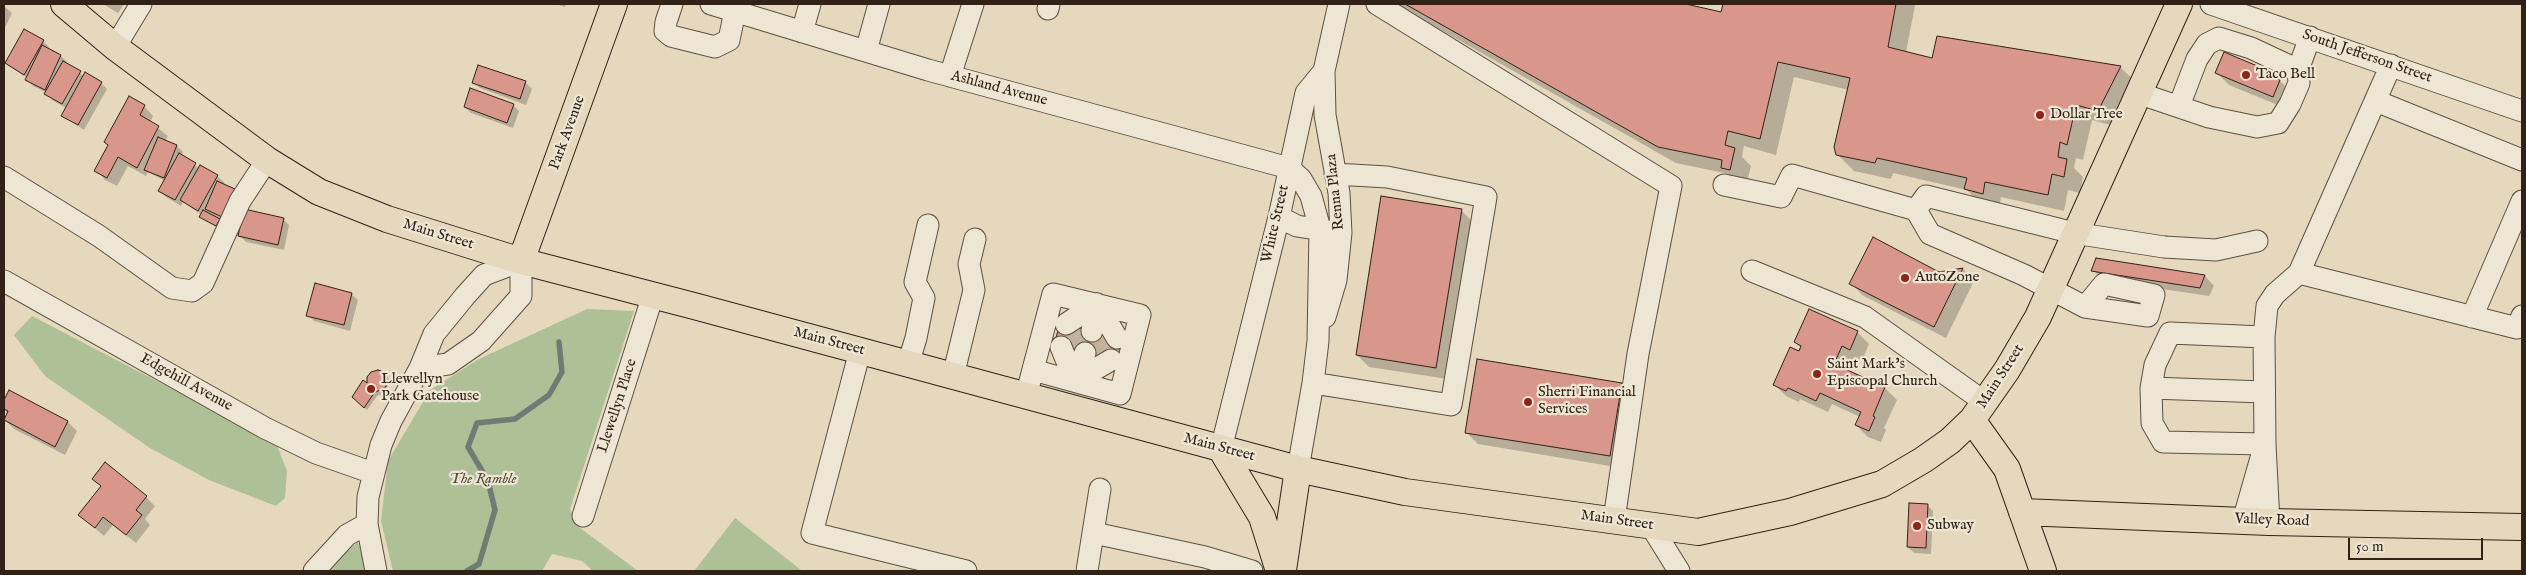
<!DOCTYPE html>
<html>
<head>
<meta charset="utf-8">
<style>
	body { margin:0 }
	#map { position:relative; width:2526px; height:575px; overflow:hidden; background:#e5d8bd; font-family:"IM FELL English",serif }
	canvas { display:block }
	.frame { position:absolute; inset:0; border:5px solid #312117; pointer-events:none }
	.scale { position:absolute; left:2348px; top:538px; width:135px; height:22px; box-sizing:border-box; border:2px solid #312117; border-top:0; padding-left:6px; font-size:15px; line-height:18px; white-space:nowrap; color:#312117; -webkit-text-stroke:4px #eee6d4; paint-order:stroke }
</style>
</head>
<body>
<div id="map">
<canvas width="2526" height="575"></canvas>
<div class="frame"></div>
<div class="scale">50 m</div>
</div>
<script>
const g = document.querySelector('canvas').getContext('2d');
g.lineJoin = 'round';
function paint(path, color) {
  g.fillStyle = color;
  g.fill(path, 'evenodd');
}
function toPath(rows) {
  const path = new Path2D();
  for (const r of rows) {
    path.moveTo(r[0], r[1]);
    for (let i = 2; i < r.length; i += 2) path.lineTo(r[i], r[i + 1]);
  }
  return path;
}
function trace(path, color, width, dash) {
  g.strokeStyle = color;
  g.lineWidth = width;
  g.lineCap = dash ? 'butt' : 'round';
  g.setLineDash(dash || []);
  g.stroke(path);
}
function drawText(font, color, halo, rows, align = 'center') {
  g.font = font + ' "IM FELL English",serif';
  g.lineWidth = 4.5;
  g.setLineDash([]);
  g.textBaseline = 'middle';
  g.strokeStyle = halo;
  g.fillStyle = color;
  for (const [text, x, y, turn = 0] of rows) {
    g.save();
    g.translate(x, y);
    g.rotate((+turn || 0) * Math.PI / 180);
    g.textAlign = isNaN(turn) ? turn : align;
    if (halo) g.strokeText(text, 0, 0);
    g.fillText(text, 0, 0);
    g.restore();
  }
}
paint(toPath([
	[587,309,634,311,570,509,576,525,638,571,593,571,582,561,552,554,542,571,393,571,381,521,388,461,430,390,479,359],
	[32,316,276,443,287,471,285,498,276,506,209,480,150,448,45,376,14,335],
	[735,518,801,570,802,571,682,571,695,570],
	[358,542,367,571,324,571]
]), '#aec096');
paint(toPath([
	[103,4,124,4,118,13],
	[556,4,566,4,565,7],
	[1395,4,1681,4,1722,14,1725,4,1913,4,1915,6,1906,52,1933,59,1938,37,2120,67,2137,83,2114,126,2092,120,2083,160,2076,158,2074,168,2083,177,2080,193,2068,190,2064,211,2001,197,1999,209,1982,205,1967,190,1893,173,1891,179,1854,171,1837,154,1849,90,1794,77,1776,155,1744,146,1742,157,1751,166,1746,185,1738,183,1729,174,1676,163],
	[4,6,12,13,4,30],
	[43,41,49,47,48,50,61,56,67,62,66,64,84,76,101,83,107,89,84,130,62,115,66,108,52,100,47,93,33,86,27,80,27,78,6,63],
	[2217,73,2273,74,2292,93,2285,108,2229,85],
	[473,82,525,82,532,89,526,105,480,88],
	[513,105,519,111,513,128,471,113,465,107],
	[144,106,153,116,150,122,168,136,165,141,177,146,183,152,181,156,199,168,200,166,217,176,224,182,229,222,216,217,222,222,219,228,204,219,201,217,202,215,183,202,181,206,166,197,160,191,165,181,148,172,146,176,128,166,117,186,105,180,96,170],
	[1461,210,1473,222,1448,379,1369,367,1357,355],
	[283,219,289,225,284,250,246,242,240,236],
	[2097,259,2205,276,2214,286,2209,296,2102,280,2093,270],
	[1963,269,1974,281,1946,338,1862,295,1851,283],
	[351,294,358,300,350,331,314,321,308,315],
	[1857,332,1869,344,1862,361,1854,357,1848,371,1885,388,1897,400,1884,428,1886,430,1881,442,1868,437,1856,425,1860,417,1832,404,1828,412,1800,399,1799,402,1786,396,1774,384,1800,353,1802,349,1795,342],
	[387,376,390,380,385,393,377,396,367,410,354,397,368,385],
	[1621,384,1633,396,1622,468,1478,444,1466,432],
	[9,392,68,422,77,431,65,455,14,429,5,420,8,414,4,409,4,403],
	[102,487,146,497,155,506,145,519,150,525,136,543,113,525,104,536,80,515],
	[1927,505,1933,511,1931,554,1914,553,1908,547]
]), '#0003');
trace(toPath([
	[467,571,479,564,495,510,488,481,468,447,477,423,515,419,549,395,562,372,559,342]
]), '#6e7c75', 5.5);
const building = toPath([
	[1405,4,1686,4,1721,12,1723,4,1896,4,1888,47,1932,58,1937,36,2121,66,2098,111,2076,105,2067,145,2060,142,2058,157,2067,159,2064,177,2052,174,2048,195,1985,182,1983,194,1964,189,1967,178,1877,158,1875,163,1836,155,1834,147,1850,78,1778,62,1760,139,1728,131,1725,145,1735,148,1730,170,1721,168,1722,160,1658,147,1405,4],
	[24,29,44,40,24,75,5,63,24,29],
	[42,45,61,55,45,90,25,80,42,45],
	[2224,52,2274,73,2272,77,2280,80,2273,97,2215,73,2224,52],
	[63,61,81,71,62,104,44,94,63,61],
	[478,65,526,81,520,99,472,83,478,65],
	[85,72,102,82,78,125,61,116,85,72],
	[470,88,514,104,507,123,464,107,470,88],
	[129,96,145,105,140,115,159,126,137,168,118,157,107,178,94,171,108,145,104,142,129,96],
	[158,137,177,145,164,178,144,170,158,137],
	[179,153,196,163,175,200,158,191,179,153],
	[200,165,218,175,198,211,180,200,200,165],
	[217,181,235,189,222,217,205,209,217,181],
	[1381,196,1462,209,1436,368,1356,355,1381,196],
	[244,209,284,218,278,245,238,236,244,209],
	[203,210,220,219,216,226,199,217,203,210],
	[1873,237,1939,272,1963,268,1934,327,1849,284,1873,237],
	[2096,258,2205,275,2200,288,2091,271,2096,258],
	[315,283,352,293,344,325,306,316,315,283],
	[1809,309,1858,331,1850,350,1842,346,1834,364,1885,387,1873,416,1875,417,1869,431,1855,425,1861,412,1820,393,1816,401,1788,388,1786,391,1773,385,1790,347,1799,351,1801,346,1794,342,1809,309],
	[1060,323,1127,340,1121,363,1054,345,1060,323],
	[1477,359,1622,383,1610,456,1465,433,1477,359],
	[378,370,384,372,387,376,386,387,374,393,364,408,352,397,363,380,367,383,367,377,371,372,378,370],
	[9,390,68,421,55,447,4,420,8,411,4,409,4,400,9,390],
	[105,462,147,496,136,510,142,515,126,535,103,517,95,528,78,515,101,486,92,479,105,462],
	[1909,503,1928,504,1926,548,1907,547,1909,503]
]);
paint(building, '#d8978a');
trace(building, '#312117', 1);
trace(toPath([
	[1074,350,1080,328],
	[1101,357,1107,335]
]), '#c1b39c', 21, [21, 11]);
const minor = toPath([
	[672,4,666,22,665,31,671,36,715,47,729,40,735,11],
	[711,4,928,70,1289,168,1301,179,1311,196,1320,229,1318,341,1313,383,1298,469],
	[1377,4,1671,186,1638,354,1614,520],
	[2211,4,2522,111],
	[1048,9,1049,4],
	[802,32,810,4],
	[115,47,141,4],
	[866,51,879,4],
	[1324,71,1325,115,1339,193,1341,233,1336,280,1325,317],
	[950,76,973,4],
	[2138,93,2209,117,2257,127,2278,123,2290,104,2299,83,2298,70,2310,37],
	[2376,101,2522,160],
	[2179,106,2197,59,2207,44,2219,38,2251,48,2298,70],
	[4,177,99,236,172,288,192,291,203,283,240,201,267,160],
	[1724,185,1781,197,1792,175,1916,210],
	[1279,217,1297,226,1334,232],
	[1752,271,1865,317,1986,403],
	[2299,273,2517,328,2522,316],
	[4,281,265,428,316,453,373,473],
	[1097,304,1117,338],
	[2085,307,2104,284,2154,295,2148,316,2085,307,2024,275,1930,234,1916,210,1926,196,2074,233,2164,247,2216,250,2257,241],
	[2472,317,2522,201],
	[1066,324,1097,304],
	[1092,331,1097,304],
	[2264,337,2170,333,2155,365,2151,388,2152,423,2163,442,2265,444,2264,337,2267,306,2275,294,2299,273,2391,65],
	[1061,347,1075,381],
	[860,351,812,533,966,571],
	[908,364,916,338,924,298,915,282,928,225],
	[953,376,974,290,969,264,975,239],
	[1075,381,1111,360],
	[1075,381,1085,353],
	[1313,383,1451,405,1486,197,1387,177,1335,174],
	[2151,388,2264,392],
	[1026,396,1053,294,1140,315,1120,394,1033,370],
	[1221,449,1279,217,1306,93,1324,71,1339,4],
	[583,516,653,295],
	[2243,521,2265,444,2269,522],
	[1651,526,1679,571],
	[1094,533,1205,557,1252,571],
	[314,571,347,535,367,524],
	[376,571,367,524,368,497,381,445,391,421,420,368,434,334,465,296,484,275,521,261,521,296,481,341,448,364,420,368],
	[1087,571,1100,489]
]);
const major = toPath([
	[64,4,115,47,267,160,319,192,387,219,521,261,694,306,1298,469,1405,492,1698,532,1790,512,1882,484,1923,460,1950,441,1972,420,2007,370,2038,317,2179,4],
	[521,261,614,4],
	[1972,420,2007,469,2043,571],
	[1221,449,1262,517,1279,571],
	[2022,512,2269,522,2522,527],
	[1283,570,1298,469]
]);
trace(minor, '#5e4f40', 23);
trace(major, '#312117', 28);
trace(minor, '#eee6d4', 21);
trace(major, '#e5d8bd', 26);
for (const [x, y, r, color] of [
	[2246,75,5,"#8f2418"],
	[2040,115,5,"#8f2418"],
	[1905,278,5,"#8f2418"],
	[1817,374,5,"#8f2418"],
	[371,389,5,"#8f2418"],
	[1528,402,5,"#8f2418"],
	[1917,526,5,"#8f2418"]
]) {
  const dot = new Path2D();
  dot.arc(x, y, r, 0, 2 * Math.PI);
  g.fillStyle = color;
  g.fill(dot);
  trace(dot, '#eee6d4', 2);
}
drawText('15px', '#312117', '#eee6d4', [
	["South Jefferson Street",2367,57,19],
	["Ashland Avenue",999,89,15],
	["Park Avenue",568,133,-70],
	["Renna Plaza",1336,192,-96],
	["White Street",1276,224,-77],
	["Main Street",438,235,17],
	["Main Street",829,342,15],
	["Main Street",2001,377,-57],
	["Edgehill Avenue",186,383,29],
	["Llewellyn Place",618,406,-72],
	["Main Street",1219,448,15],
	["Main Street",1617,521,8],
	["Valley Road",2272,521,2]
]);
drawText('15px', '#312117', '#eee6d4', [
	["Taco Bell",2256,75],
	["Dollar Tree",2050,115],
	["AutoZone",1915,278],
	["Saint Mark's",1827,365],
	["Episcopal Church",1827,382],
	["Llewellyn",381,380],
	["Park Gatehouse",381,397],
	["Sherri Financial",1538,393],
	["Services",1538,410],
	["Subway",1927,526]
], 'left');
drawText('italic 15px', '#504937', '#eee6d4', [
	["The Ramble",483,480]
]);
</script>
</body>
</html>
